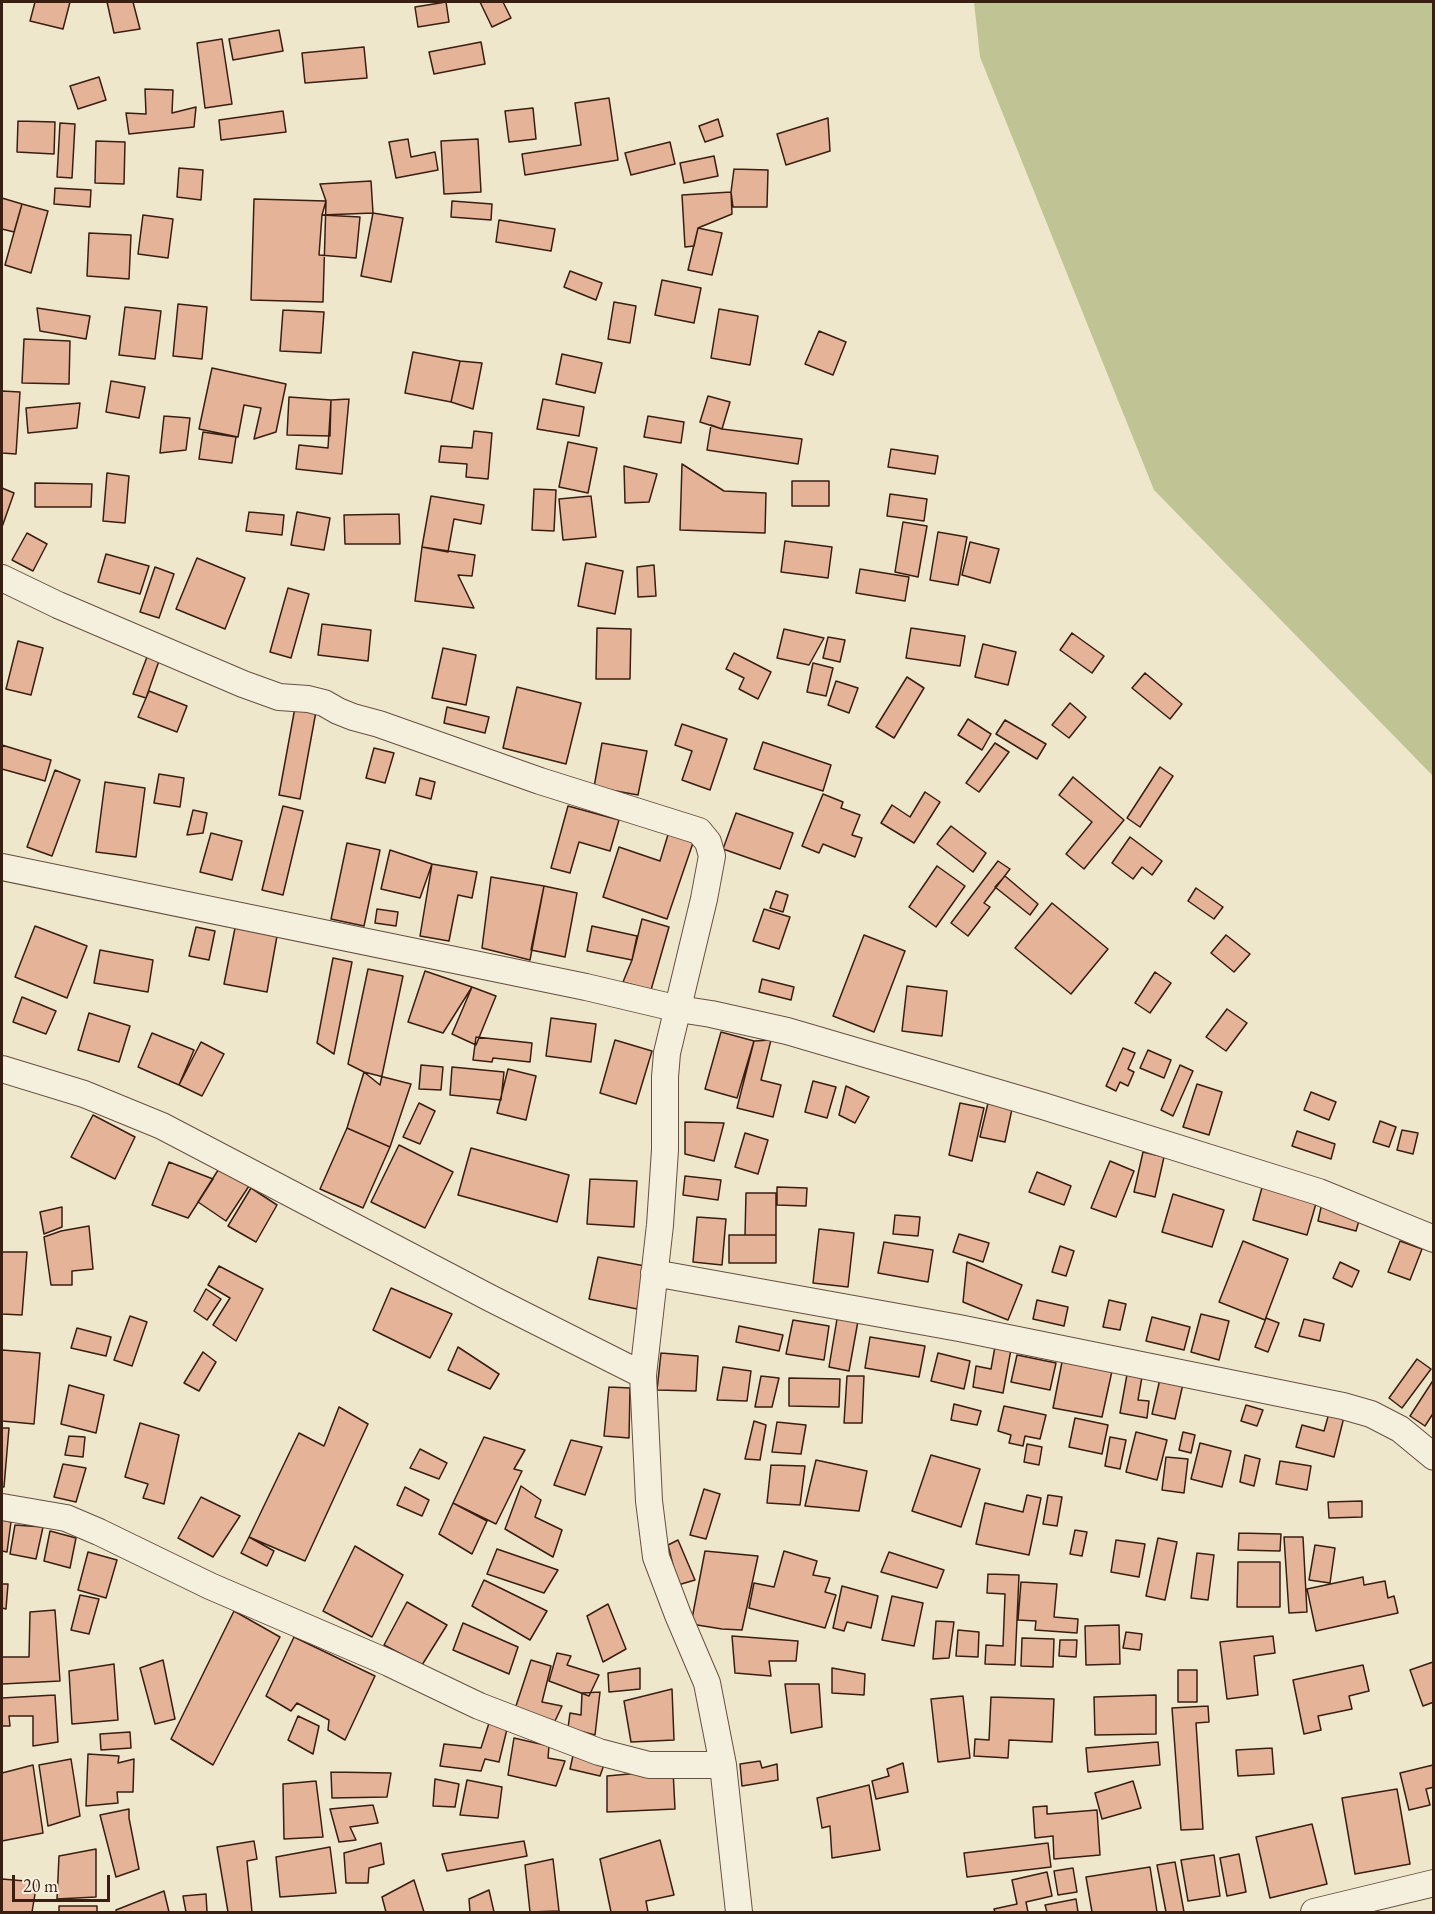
<!DOCTYPE html>
<html>
<head>
<meta charset="utf-8">
<style>
	body { margin:0 }
	#map { position:relative; width:1435px; height:1914px; overflow:hidden; background:#efe7cc; font-family:"EB Garamond",serif }
	canvas { display:block }
	.frame { position:absolute; inset:0; border:3px solid #391e12; pointer-events:none }
	.scale { position:absolute; left:12px; top:1875px; width:98px; height:27px; box-sizing:border-box; border:3px solid #391e12; border-top:0; padding-left:8px; font-size:18px; line-height:21px; white-space:nowrap; color:#391e12; -webkit-text-stroke:4px #f5efde; paint-order:stroke }
</style>
</head>
<body>
<div id="map">
<canvas width="1435" height="1914"></canvas>
<div class="frame"></div>
<div class="scale">20 m</div>
</div>
<script>
const g = document.querySelector('canvas').getContext('2d');
g.lineJoin = 'round';
function paint(path, color) {
  g.fillStyle = color;
  g.fill(path, 'evenodd');
}
function toPath(rows) {
  const path = new Path2D();
  for (const r of rows) {
    path.moveTo(r[0], r[1]);
    for (let i = 2; i < r.length; i += 2) path.lineTo(r[i], r[i + 1]);
  }
  return path;
}
function trace(path, color, width, dash) {
  g.strokeStyle = color;
  g.lineWidth = width;
  g.lineCap = dash ? 'butt' : 'round';
  g.setLineDash(dash || []);
  g.stroke(path);
}
paint(toPath([
	[974,2,1433,2,1433,776,1154,490,980,57]
]), '#c0c393');
const building = toPath([
	[35,2,70,2,63,29,30,21,35,2],
	[107,2,133,2,140,29,114,33,107,2],
	[446,2,449,22,418,27,415,7,446,2],
	[480,2,503,2,511,18,492,27,480,2],
	[279,30,283,51,233,60,229,39,279,30],
	[222,39,232,104,205,108,197,43,222,39],
	[481,42,485,64,434,74,429,52,481,42],
	[364,47,367,78,305,83,302,53,364,47],
	[99,77,106,100,78,109,70,86,99,77],
	[145,89,173,90,172,113,196,107,194,127,129,134,126,113,146,114,145,89],
	[609,98,618,160,525,175,522,154,581,145,575,103,609,98],
	[533,108,536,139,509,142,505,111,533,108],
	[283,111,286,132,221,140,219,120,283,111],
	[828,118,830,151,786,165,777,134,828,118],
	[718,119,723,136,705,142,699,126,718,119],
	[18,121,55,122,54,154,17,152,18,121],
	[60,123,75,124,72,178,57,177,60,123],
	[408,139,411,157,435,152,438,170,396,178,389,142,408,139],
	[478,139,481,192,444,194,441,141,478,139],
	[96,141,125,142,124,184,95,183,96,141],
	[670,142,675,164,631,175,625,153,670,142],
	[714,156,718,176,684,183,680,163,714,156],
	[179,168,203,170,201,200,177,197,179,168],
	[734,169,768,170,767,207,733,207,731,192,734,169],
	[371,181,373,213,322,215,326,201,320,184,371,181],
	[55,188,91,190,90,207,54,204,55,188],
	[731,192,732,214,698,228,694,246,685,247,682,195,731,192],
	[2,198,22,204,14,232,2,229,2,198],
	[254,199,326,201,323,302,251,300,254,199],
	[452,201,492,204,491,220,451,217,452,201],
	[22,204,48,211,31,273,5,265,22,204],
	[373,213,403,218,391,282,361,276,373,213],
	[143,215,173,219,168,258,138,254,143,215],
	[322,215,360,217,356,258,319,255,322,215],
	[499,220,555,229,551,251,496,242,499,220],
	[698,228,722,233,712,275,688,270,698,228],
	[89,233,131,235,129,279,87,276,89,233],
	[570,271,602,283,596,300,564,287,570,271],
	[662,280,701,288,694,323,655,315,662,280],
	[614,302,636,306,630,343,608,339,614,302],
	[178,304,207,307,202,359,173,356,178,304],
	[125,307,161,311,155,359,119,355,125,307],
	[37,308,90,316,86,339,40,331,37,308],
	[719,309,758,316,750,365,711,358,719,309],
	[283,310,324,312,321,353,280,351,283,310],
	[819,331,846,342,833,375,805,364,819,331],
	[24,339,70,341,69,384,22,383,24,339],
	[413,352,460,361,451,402,405,393,413,352],
	[562,354,602,363,595,393,556,384,562,354],
	[460,361,482,363,473,409,451,402,460,361],
	[212,368,286,384,276,432,254,439,261,408,244,405,238,437,199,429,212,368],
	[111,381,145,387,139,418,106,412,111,381],
	[2,391,20,392,16,454,2,453,2,391],
	[708,396,730,402,722,429,700,422,708,396],
	[289,397,331,400,330,436,287,435,289,397],
	[349,399,342,474,296,469,299,445,328,448,331,400,349,399],
	[543,399,584,407,579,436,537,429,543,399],
	[80,403,77,428,28,433,26,408,80,403],
	[164,416,190,418,186,450,160,453,164,416],
	[648,416,684,422,681,443,644,437,648,416],
	[711,425,722,429,802,439,798,464,707,450,711,425],
	[474,431,492,433,488,479,466,477,467,464,439,462,441,446,472,448,474,431],
	[203,432,236,437,232,463,199,459,203,432],
	[568,442,597,448,588,493,559,487,568,442],
	[891,449,938,456,935,474,888,467,891,449],
	[682,464,724,491,766,493,765,533,680,530,682,464],
	[624,466,657,474,649,502,625,503,624,466],
	[107,473,129,476,125,523,103,521,107,473],
	[792,481,829,481,829,506,792,506,792,481],
	[35,483,92,484,91,507,35,507,35,483],
	[2,488,14,493,2,527,2,488],
	[534,489,556,490,554,531,532,530,534,489],
	[890,494,927,499,924,521,887,516,890,494],
	[431,496,484,505,481,524,454,519,448,552,422,547,431,496],
	[591,496,596,537,563,540,559,499,591,496],
	[249,512,284,515,282,535,246,531,249,512],
	[297,512,330,518,324,550,291,545,297,512],
	[399,514,400,544,345,544,344,515,399,514],
	[903,522,927,526,918,577,895,572,903,522],
	[938,532,967,537,958,585,930,580,938,532],
	[27,533,47,544,33,571,12,560,27,533],
	[785,541,832,547,828,578,781,572,785,541],
	[970,542,999,549,990,583,962,575,970,542],
	[422,547,475,555,472,576,458,575,474,608,415,601,422,547],
	[106,554,149,566,140,594,98,582,106,554],
	[197,558,245,578,225,629,176,609,197,558],
	[586,563,623,571,615,614,578,606,586,563],
	[654,565,656,596,638,597,637,567,654,565],
	[155,567,174,574,159,618,140,612,155,567],
	[860,569,909,577,905,601,856,593,860,569],
	[288,588,309,594,291,658,270,652,288,588],
	[322,624,371,630,368,661,318,655,322,624],
	[597,628,631,629,630,679,596,679,597,628],
	[911,628,965,636,960,666,906,658,911,628],
	[784,629,824,638,809,665,777,658,784,629],
	[1072,633,1104,656,1092,673,1060,650,1072,633],
	[828,637,845,640,840,662,823,658,828,637],
	[18,641,43,648,31,695,6,689,18,641],
	[983,644,1016,652,1008,685,975,677,983,644],
	[443,648,476,655,466,705,432,698,443,648],
	[734,653,771,672,758,699,739,689,744,678,726,669,734,653],
	[147,657,159,661,146,698,133,694,147,657],
	[813,663,833,668,826,696,807,692,813,663],
	[1145,673,1182,704,1170,719,1132,688,1145,673],
	[907,677,924,688,894,738,876,727,907,677],
	[836,681,858,688,849,713,828,705,836,681],
	[517,687,581,703,566,764,503,748,517,687],
	[149,691,187,706,177,732,138,717,149,691],
	[296,702,317,706,300,799,279,795,296,702],
	[1070,703,1086,717,1069,738,1052,725,1070,703],
	[447,707,489,717,485,733,444,723,447,707],
	[968,719,991,734,982,750,958,735,968,719],
	[1005,720,1046,744,1037,759,996,734,1005,720],
	[682,724,727,739,710,790,682,780,692,751,675,745,682,724],
	[763,742,831,765,823,791,754,769,763,742],
	[602,743,647,751,638,795,594,787,602,743],
	[995,743,1009,752,979,792,966,783,995,743],
	[2,745,51,760,45,781,2,769,2,745],
	[374,748,394,753,385,783,366,778,374,748],
	[1160,767,1173,776,1140,827,1127,818,1160,767],
	[55,770,80,780,52,856,27,847,55,770],
	[159,774,184,778,180,807,154,803,159,774],
	[1073,777,1124,820,1084,869,1066,854,1092,822,1059,795,1073,777],
	[420,778,435,782,431,799,416,795,420,778],
	[105,782,145,788,136,857,96,852,105,782],
	[925,792,940,802,914,843,881,823,892,805,910,817,925,792],
	[823,794,843,802,841,808,860,815,852,835,862,838,855,857,823,844,819,853,802,846,823,794],
	[283,806,303,811,283,895,262,890,283,806],
	[568,806,619,820,610,851,579,842,570,873,551,868,568,806],
	[193,810,207,813,203,833,187,835,193,810],
	[736,813,793,833,780,869,723,849,736,813],
	[951,826,986,853,973,872,937,844,951,826],
	[670,828,695,837,667,919,603,897,619,847,660,861,670,828],
	[211,833,242,841,232,880,200,872,211,833],
	[1130,837,1162,861,1152,875,1142,867,1133,879,1112,863,1130,837],
	[347,843,380,850,364,926,331,919,347,843],
	[390,850,432,864,420,898,381,889,390,850],
	[998,861,1010,869,984,903,990,907,968,936,951,923,998,861],
	[432,864,477,872,472,898,458,895,449,941,420,936,432,864],
	[937,866,965,886,936,927,909,907,937,866],
	[1005,876,1038,904,1030,915,995,887,1005,876],
	[491,877,544,886,530,960,482,948,491,877],
	[544,886,577,893,565,957,531,950,544,886],
	[1196,888,1223,907,1214,919,1188,901,1196,888],
	[776,891,788,895,783,912,770,908,776,891],
	[1052,903,1108,949,1071,994,1015,948,1052,903],
	[377,909,398,912,396,926,375,923,377,909],
	[764,909,790,917,779,949,753,941,764,909],
	[642,919,669,927,651,990,623,982,632,960,642,919],
	[35,926,87,946,67,998,15,977,35,926],
	[592,926,637,936,632,960,587,951,592,926],
	[196,927,215,931,209,960,189,956,196,927],
	[235,928,277,936,267,992,224,984,235,928],
	[864,935,905,951,874,1032,833,1016,864,935],
	[1226,935,1250,954,1234,972,1211,953,1226,935],
	[100,950,153,960,148,992,94,983,100,950],
	[333,958,352,962,334,1054,317,1043,333,958],
	[368,969,403,976,380,1085,364,1072,348,1064,368,969],
	[425,971,472,987,443,1033,408,1022,425,971],
	[1155,972,1171,983,1150,1013,1135,1003,1155,972],
	[762,979,794,987,791,1000,759,992,762,979],
	[907,986,947,991,942,1036,902,1031,907,986],
	[472,987,496,996,476,1045,452,1034,472,987],
	[22,997,56,1011,46,1034,13,1022,22,997],
	[1227,1009,1247,1023,1226,1051,1206,1037,1227,1009],
	[89,1013,130,1026,119,1062,78,1050,89,1013],
	[551,1018,596,1024,591,1062,546,1056,551,1018],
	[721,1032,754,1041,737,1098,705,1089,721,1032],
	[152,1033,194,1050,179,1085,138,1067,152,1033],
	[476,1037,532,1043,530,1062,493,1058,492,1062,473,1060,476,1037],
	[615,1040,652,1051,636,1104,600,1093,615,1040],
	[771,1040,761,1080,781,1085,773,1117,737,1108,754,1041,771,1040],
	[201,1042,224,1054,202,1096,179,1085,201,1042],
	[1123,1048,1135,1053,1128,1069,1134,1072,1128,1086,1120,1082,1116,1091,1106,1086,1123,1048],
	[1148,1050,1171,1060,1164,1078,1140,1068,1148,1050],
	[421,1065,443,1067,441,1090,419,1089,421,1065],
	[1180,1065,1193,1071,1173,1116,1161,1110,1180,1065],
	[452,1067,504,1072,501,1100,450,1095,452,1067],
	[508,1069,536,1076,526,1120,497,1113,508,1069],
	[364,1072,411,1084,390,1147,347,1128,364,1072],
	[813,1081,836,1087,827,1118,805,1112,813,1081],
	[1197,1084,1222,1092,1209,1135,1183,1127,1197,1084],
	[846,1086,869,1097,855,1123,839,1115,846,1086],
	[1311,1092,1336,1102,1329,1120,1304,1110,1311,1092],
	[419,1103,435,1111,420,1144,403,1137,419,1103],
	[960,1103,984,1108,972,1161,949,1155,960,1103],
	[988,1103,1012,1109,1005,1142,980,1137,988,1103],
	[93,1115,135,1137,115,1179,71,1157,93,1115],
	[1380,1121,1396,1127,1389,1147,1373,1142,1380,1121],
	[685,1122,724,1123,714,1161,685,1154,685,1122],
	[347,1128,390,1147,363,1208,320,1189,347,1128],
	[1402,1130,1418,1133,1413,1154,1397,1150,1402,1130],
	[1297,1131,1335,1144,1331,1159,1292,1146,1297,1131],
	[745,1133,768,1140,758,1174,735,1167,745,1133],
	[399,1145,453,1172,425,1228,371,1202,399,1145],
	[471,1148,569,1175,557,1222,458,1195,471,1148],
	[1143,1152,1164,1157,1155,1197,1134,1192,1143,1152],
	[1110,1161,1134,1171,1116,1217,1091,1208,1110,1161],
	[169,1162,213,1179,188,1218,152,1205,169,1162],
	[220,1167,249,1186,226,1221,198,1202,220,1167],
	[1037,1172,1071,1186,1064,1205,1029,1192,1037,1172],
	[685,1176,721,1180,718,1200,683,1195,685,1176],
	[590,1179,637,1181,634,1227,587,1224,590,1179],
	[1263,1184,1317,1200,1307,1235,1253,1220,1263,1184],
	[777,1187,807,1188,806,1206,777,1205,777,1187],
	[251,1188,277,1205,256,1242,228,1226,251,1188],
	[746,1193,776,1193,776,1235,745,1235,746,1193],
	[1173,1194,1224,1210,1212,1247,1162,1232,1173,1194],
	[1322,1203,1361,1214,1356,1231,1318,1221,1322,1203],
	[62,1207,62,1227,44,1234,40,1212,62,1207],
	[895,1215,920,1217,918,1236,893,1234,895,1215],
	[697,1217,726,1219,722,1265,693,1262,697,1217],
	[89,1226,93,1269,72,1271,72,1285,51,1285,44,1237,61,1231,89,1226],
	[819,1229,854,1233,848,1287,813,1283,819,1229],
	[959,1234,989,1243,983,1262,953,1252,959,1234],
	[729,1235,776,1235,776,1263,729,1263,729,1235],
	[1243,1241,1288,1259,1265,1320,1219,1302,1243,1241],
	[1400,1241,1422,1249,1410,1280,1388,1272,1400,1241],
	[884,1242,933,1250,928,1282,878,1273,884,1242],
	[1060,1246,1074,1251,1066,1276,1052,1272,1060,1246],
	[2,1252,27,1252,22,1315,2,1314,2,1252],
	[598,1257,645,1266,637,1309,589,1299,598,1257],
	[967,1262,1022,1285,1008,1320,963,1302,967,1262],
	[1340,1262,1359,1271,1352,1287,1333,1278,1340,1262],
	[219,1266,263,1289,236,1341,213,1325,230,1298,208,1285,219,1266],
	[391,1288,452,1314,430,1358,373,1330,391,1288],
	[206,1289,221,1299,207,1320,194,1311,206,1289],
	[1037,1300,1068,1307,1064,1326,1033,1319,1037,1300],
	[1109,1300,1126,1304,1120,1330,1103,1327,1109,1300],
	[839,1307,860,1310,849,1371,829,1367,839,1307],
	[1201,1314,1229,1321,1219,1360,1191,1352,1201,1314],
	[130,1316,147,1322,132,1366,114,1360,130,1316],
	[1152,1317,1190,1327,1184,1350,1146,1341,1152,1317],
	[1266,1318,1279,1323,1268,1352,1255,1347,1266,1318],
	[1304,1319,1324,1324,1320,1341,1299,1336,1304,1319],
	[793,1320,829,1326,824,1360,786,1354,793,1320],
	[739,1326,783,1335,779,1351,736,1342,739,1326],
	[77,1328,111,1337,106,1356,71,1348,77,1328],
	[870,1337,925,1346,919,1377,865,1368,870,1337],
	[996,1341,1012,1344,1003,1393,973,1387,976,1366,991,1369,996,1341],
	[458,1347,499,1374,490,1389,448,1370,458,1347],
	[2,1350,40,1353,34,1424,2,1421,2,1350],
	[203,1352,216,1362,199,1391,184,1383,203,1352],
	[661,1353,698,1356,696,1391,657,1390,661,1353],
	[938,1353,970,1361,964,1389,931,1381,938,1353],
	[1017,1355,1056,1363,1050,1390,1011,1382,1017,1355],
	[1417,1359,1431,1369,1402,1408,1389,1398,1417,1359],
	[1062,1362,1112,1371,1102,1417,1053,1408,1062,1362],
	[723,1367,751,1371,747,1401,717,1400,723,1367],
	[1128,1369,1143,1371,1138,1400,1149,1401,1147,1418,1120,1413,1128,1369],
	[761,1376,779,1378,772,1407,755,1407,761,1376],
	[847,1376,864,1376,862,1423,844,1423,847,1376],
	[789,1378,840,1379,839,1407,789,1406,789,1378],
	[1160,1379,1183,1384,1175,1419,1152,1414,1160,1379],
	[1434,1379,1434,1412,1425,1426,1410,1416,1434,1379],
	[69,1385,104,1395,96,1433,61,1424,69,1385],
	[609,1387,630,1388,629,1438,604,1436,609,1387],
	[954,1404,981,1411,977,1425,951,1420,954,1404],
	[1246,1405,1263,1410,1257,1426,1241,1421,1246,1405],
	[1004,1406,1046,1415,1040,1439,1025,1436,1023,1446,1009,1443,1011,1435,998,1431,1004,1406],
	[339,1407,368,1424,305,1561,249,1537,299,1433,324,1446,339,1407],
	[1329,1413,1344,1417,1334,1457,1296,1447,1302,1425,1324,1431,1329,1413],
	[1075,1418,1108,1425,1102,1454,1069,1447,1075,1418],
	[754,1421,766,1425,760,1460,745,1459,754,1421],
	[777,1422,806,1425,801,1454,772,1452,777,1422],
	[140,1423,179,1435,164,1504,143,1498,148,1484,125,1477,140,1423],
	[2,1428,9,1428,4,1487,2,1487,2,1428],
	[1136,1432,1167,1440,1157,1480,1126,1472,1136,1432],
	[1183,1432,1195,1435,1191,1453,1179,1450,1183,1432],
	[69,1436,85,1437,83,1457,65,1455,69,1436],
	[484,1437,525,1450,514,1469,522,1471,496,1524,453,1503,484,1437],
	[1110,1437,1126,1440,1120,1469,1105,1466,1110,1437],
	[571,1440,602,1447,585,1495,554,1485,571,1440],
	[1200,1443,1231,1451,1222,1487,1191,1479,1200,1443],
	[1027,1444,1042,1447,1039,1465,1024,1462,1027,1444],
	[420,1449,447,1463,439,1479,410,1468,420,1449],
	[931,1455,980,1469,961,1527,912,1511,931,1455],
	[1245,1455,1260,1459,1254,1486,1240,1482,1245,1455],
	[1166,1457,1188,1459,1184,1493,1162,1490,1166,1457],
	[816,1460,867,1471,859,1511,805,1506,816,1460],
	[1280,1461,1311,1466,1307,1490,1276,1484,1280,1461],
	[63,1464,86,1468,76,1502,54,1497,63,1464],
	[771,1465,805,1466,800,1505,767,1503,771,1465],
	[521,1486,541,1500,535,1517,562,1530,553,1557,505,1529,521,1486],
	[405,1487,429,1500,422,1516,397,1505,405,1487],
	[704,1489,720,1494,706,1539,690,1535,704,1489],
	[1027,1495,1041,1498,1029,1555,976,1544,985,1503,1023,1512,1027,1495],
	[1048,1495,1062,1497,1057,1526,1043,1524,1048,1495],
	[201,1497,240,1516,213,1557,178,1538,201,1497],
	[1362,1501,1362,1517,1329,1518,1328,1502,1362,1501],
	[453,1503,487,1521,472,1554,439,1534,453,1503],
	[2,1520,11,1522,7,1552,2,1551,2,1520],
	[15,1525,43,1527,36,1559,10,1554,15,1525],
	[1075,1530,1087,1532,1082,1556,1070,1554,1075,1530],
	[50,1531,76,1538,70,1568,44,1561,50,1531],
	[1239,1533,1281,1534,1280,1551,1238,1550,1239,1533],
	[249,1537,274,1551,267,1566,241,1553,249,1537],
	[1284,1537,1303,1537,1307,1612,1289,1613,1284,1537],
	[1158,1538,1177,1542,1165,1600,1146,1596,1158,1538],
	[678,1540,695,1580,678,1585,668,1545,678,1540],
	[1116,1540,1145,1544,1139,1577,1111,1572,1116,1540],
	[1315,1545,1335,1548,1330,1583,1309,1580,1315,1545],
	[355,1546,403,1575,372,1637,323,1611,355,1546],
	[497,1549,558,1570,544,1593,487,1574,497,1549],
	[705,1551,758,1556,742,1630,722,1629,691,1624,705,1551],
	[784,1551,817,1561,813,1575,830,1578,825,1592,836,1595,825,1628,749,1608,754,1583,774,1587,784,1551],
	[88,1552,117,1560,106,1598,78,1590,88,1552],
	[889,1552,944,1570,937,1588,881,1572,889,1552],
	[1197,1553,1214,1555,1208,1600,1191,1598,1197,1553],
	[1238,1562,1280,1562,1280,1607,1237,1607,1238,1562],
	[988,1574,1019,1575,1015,1665,985,1664,986,1645,1003,1646,1005,1594,987,1593,988,1574],
	[1363,1577,1364,1585,1385,1581,1388,1598,1394,1596,1398,1613,1316,1631,1307,1589,1363,1577],
	[484,1580,547,1611,530,1640,472,1606,484,1580],
	[1021,1582,1057,1584,1054,1617,1078,1619,1077,1633,1035,1630,1036,1621,1018,1620,1021,1582],
	[2,1584,8,1584,6,1609,2,1608,2,1584],
	[842,1586,878,1596,871,1628,847,1622,844,1631,833,1628,842,1586],
	[80,1595,99,1599,89,1634,71,1630,80,1595],
	[892,1596,923,1603,914,1646,882,1640,892,1596],
	[407,1602,447,1625,422,1665,384,1645,407,1602],
	[608,1604,626,1649,603,1662,587,1616,608,1604],
	[55,1610,60,1681,2,1684,2,1657,29,1657,30,1612,55,1610],
	[234,1611,280,1637,213,1765,171,1739,234,1611],
	[936,1621,954,1622,949,1658,933,1659,936,1621],
	[463,1623,518,1647,509,1674,453,1650,463,1623],
	[1119,1625,1120,1664,1086,1665,1085,1626,1119,1625],
	[958,1630,979,1632,978,1657,956,1656,958,1630],
	[1126,1632,1142,1634,1140,1650,1123,1648,1126,1632],
	[732,1636,798,1641,796,1661,769,1661,771,1676,735,1673,732,1636],
	[1273,1636,1275,1653,1254,1656,1258,1695,1227,1699,1220,1642,1273,1636],
	[294,1637,375,1676,345,1740,328,1730,329,1720,297,1703,291,1711,266,1696,294,1637],
	[1022,1638,1054,1639,1053,1667,1021,1666,1022,1638],
	[1060,1640,1077,1640,1076,1657,1059,1656,1060,1640],
	[557,1653,571,1656,567,1665,599,1675,589,1696,549,1681,557,1653],
	[163,1660,175,1719,155,1724,140,1668,163,1660],
	[531,1660,551,1666,542,1702,562,1706,555,1721,515,1709,531,1660],
	[1433,1662,1434,1702,1423,1706,1410,1670,1433,1662],
	[114,1664,118,1720,72,1724,69,1671,114,1664],
	[1363,1665,1369,1691,1349,1696,1352,1709,1318,1716,1321,1730,1304,1734,1293,1680,1363,1665],
	[640,1668,640,1689,609,1692,608,1673,640,1668],
	[832,1668,865,1674,864,1695,832,1693,832,1668],
	[1178,1670,1197,1670,1197,1702,1178,1702,1178,1670],
	[785,1684,819,1684,822,1727,791,1733,785,1684],
	[672,1689,674,1740,631,1742,624,1701,672,1689],
	[600,1692,595,1735,568,1728,570,1713,581,1715,582,1693,600,1692],
	[55,1695,58,1742,33,1746,33,1716,9,1716,10,1726,2,1726,2,1698,55,1695],
	[1156,1695,1156,1734,1095,1735,1094,1697,1156,1695],
	[963,1696,970,1758,938,1762,931,1699,963,1696],
	[991,1697,1054,1699,1052,1742,1009,1740,1008,1758,974,1756,975,1739,989,1740,991,1697],
	[1208,1706,1209,1722,1196,1723,1203,1829,1181,1830,1172,1708,1208,1706],
	[298,1716,319,1726,313,1754,288,1740,298,1716],
	[490,1720,508,1725,499,1762,485,1759,481,1771,440,1766,444,1744,481,1748,490,1720],
	[130,1732,131,1748,101,1750,100,1734,130,1732],
	[514,1738,549,1746,548,1758,565,1761,556,1786,508,1775,514,1738],
	[1158,1742,1160,1765,1088,1772,1086,1748,1158,1742],
	[1272,1748,1274,1774,1238,1776,1236,1750,1272,1748],
	[574,1751,606,1759,600,1776,570,1769,574,1751],
	[88,1754,119,1756,118,1763,134,1759,133,1792,117,1792,118,1803,86,1806,88,1754],
	[71,1759,80,1816,48,1826,39,1765,71,1759],
	[760,1761,762,1768,777,1764,778,1780,742,1786,740,1764,760,1761],
	[903,1763,908,1792,876,1799,872,1781,889,1776,887,1769,903,1763],
	[33,1765,43,1833,2,1841,2,1773,33,1765],
	[1433,1765,1434,1787,1426,1789,1430,1805,1409,1810,1400,1773,1433,1765],
	[673,1770,675,1809,607,1812,607,1776,673,1770],
	[331,1772,391,1773,387,1797,332,1798,331,1772],
	[435,1779,459,1784,455,1807,433,1806,435,1779],
	[467,1780,502,1787,498,1818,460,1815,467,1780],
	[316,1781,323,1837,284,1839,283,1784,316,1781],
	[1133,1781,1141,1808,1102,1819,1095,1793,1133,1781],
	[869,1785,880,1850,832,1858,830,1826,822,1828,817,1798,869,1785],
	[1397,1789,1410,1864,1355,1874,1342,1798,1397,1789],
	[373,1805,378,1823,350,1827,356,1840,339,1842,330,1809,373,1805],
	[1047,1806,1047,1814,1097,1810,1100,1855,1054,1859,1053,1836,1035,1838,1033,1807,1047,1806],
	[129,1809,129,1818,139,1869,116,1877,100,1815,129,1809],
	[1312,1824,1327,1884,1270,1898,1256,1837,1312,1824],
	[660,1840,674,1895,646,1901,648,1912,611,1912,600,1859,660,1840],
	[254,1841,257,1859,247,1861,252,1912,228,1912,217,1847,254,1841],
	[524,1841,527,1856,447,1871,442,1854,524,1841],
	[381,1843,384,1864,369,1868,368,1883,346,1883,344,1853,381,1843],
	[1048,1843,1051,1867,967,1877,964,1853,1048,1843],
	[330,1847,336,1893,280,1897,276,1857,330,1847],
	[96,1849,96,1897,57,1899,59,1856,96,1849],
	[1239,1854,1246,1892,1227,1896,1220,1858,1239,1854],
	[1214,1855,1220,1896,1188,1901,1181,1860,1214,1855],
	[553,1859,559,1911,530,1912,525,1865,553,1859],
	[1175,1862,1184,1912,1166,1912,1157,1865,1175,1862],
	[1150,1867,1157,1912,1092,1912,1086,1877,1150,1867],
	[1073,1868,1077,1892,1058,1895,1054,1871,1073,1868],
	[1047,1872,1052,1896,1026,1902,1028,1912,995,1912,994,1909,1017,1904,1012,1880,1047,1872],
	[2,1879,37,1882,32,1912,2,1912,2,1879],
	[414,1880,424,1912,386,1912,382,1897,414,1880],
	[489,1890,494,1912,470,1912,469,1899,489,1890],
	[164,1891,169,1912,116,1912,116,1910,164,1891],
	[206,1894,207,1912,186,1912,183,1896,206,1894],
	[1076,1899,1078,1912,1047,1912,1045,1905,1076,1899],
	[59,1906,97,1906,97,1912,59,1912,59,1906]
]);
paint(building, '#e5b397');
trace(building, '#391e12', 1.5);
const minor = toPath([
	[2,578,58,605,243,684,279,697,308,699,324,703,338,711,353,717,379,724,540,781,699,831,708,842,712,856,704,899,667,1053,665,1077,665,1150,660,1225,643,1375,649,1501,656,1557,678,1615,707,1683,723,1765,739,1912],
	[2,867,586,987,679,1009,711,1014,787,1031,1043,1106,1319,1192,1434,1239],
	[2,1069,84,1094,162,1126,490,1298,643,1375],
	[654,1273,959,1328,1343,1406,1371,1414,1400,1429,1434,1457],
	[2,1507,66,1518,99,1532,210,1586,389,1663,479,1706,599,1752,649,1765,723,1765],
	[1314,1912,1434,1883]
]);
trace(minor, '#665040', 28);
trace(minor, '#f5efde', 26);
</script>
</body>
</html>
